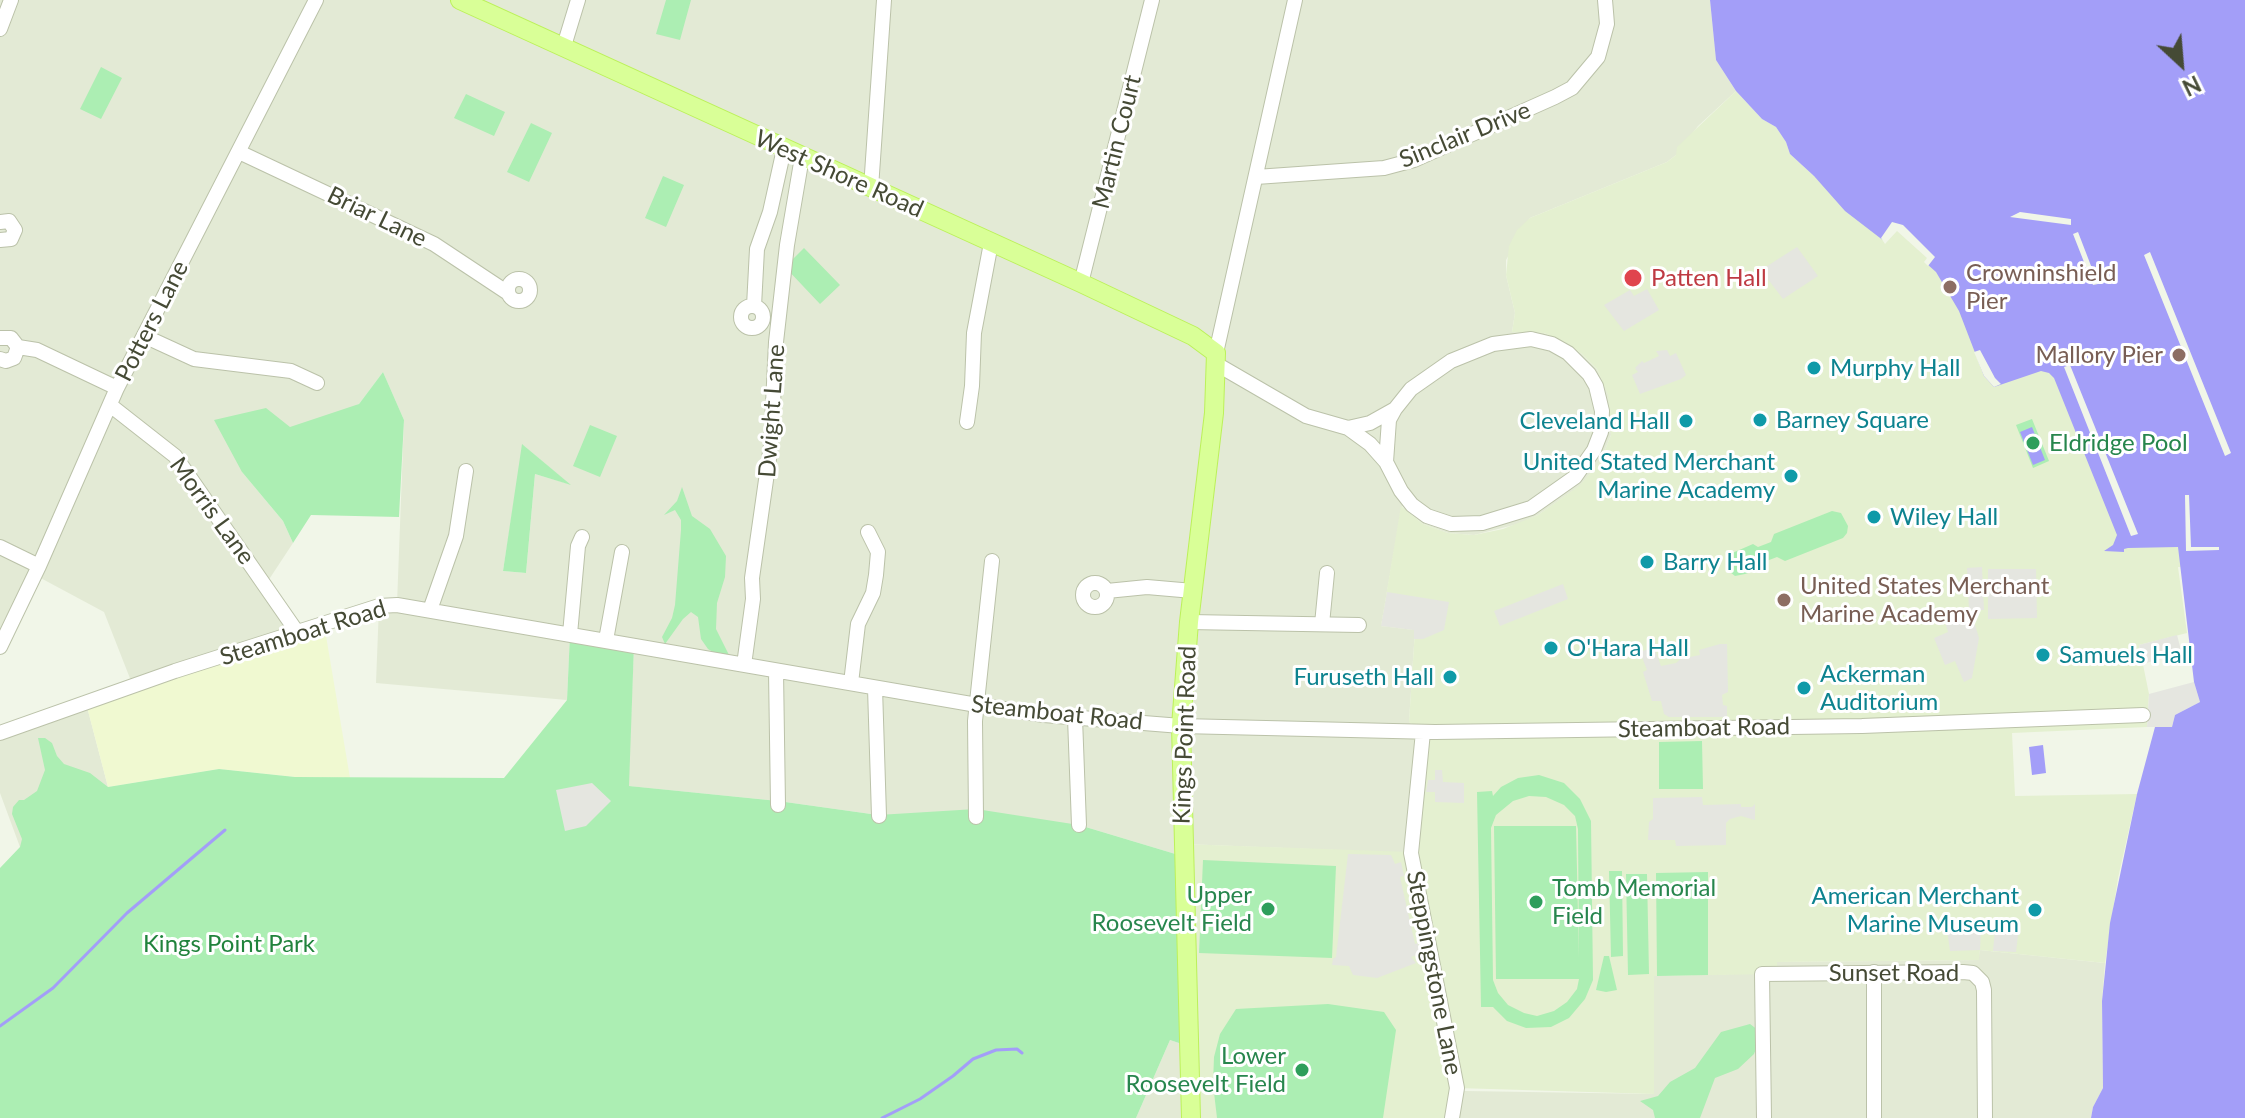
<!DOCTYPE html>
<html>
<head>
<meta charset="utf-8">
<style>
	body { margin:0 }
	#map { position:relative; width:2245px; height:1118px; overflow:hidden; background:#f1f6e8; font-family:Lato,sans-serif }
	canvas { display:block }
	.north { position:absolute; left:2141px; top:24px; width:80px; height:80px; -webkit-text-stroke:6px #fff; paint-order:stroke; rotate:154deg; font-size:22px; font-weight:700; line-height:32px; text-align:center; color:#454a35 }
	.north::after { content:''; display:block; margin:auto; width:28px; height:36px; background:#454a35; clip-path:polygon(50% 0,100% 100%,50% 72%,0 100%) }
</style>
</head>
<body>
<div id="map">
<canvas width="2245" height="1118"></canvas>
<div class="north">N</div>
</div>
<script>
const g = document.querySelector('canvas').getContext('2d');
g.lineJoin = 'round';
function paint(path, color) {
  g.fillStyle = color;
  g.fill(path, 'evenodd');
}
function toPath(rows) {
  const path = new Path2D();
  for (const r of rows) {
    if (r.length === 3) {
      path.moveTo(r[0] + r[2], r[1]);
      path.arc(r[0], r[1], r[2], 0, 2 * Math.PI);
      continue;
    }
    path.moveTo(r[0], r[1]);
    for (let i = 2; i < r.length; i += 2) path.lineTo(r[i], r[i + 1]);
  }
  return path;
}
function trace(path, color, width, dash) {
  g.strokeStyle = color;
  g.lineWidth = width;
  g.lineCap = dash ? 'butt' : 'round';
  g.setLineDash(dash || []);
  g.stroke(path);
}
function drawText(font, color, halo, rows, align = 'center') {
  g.font = font + ' Lato,sans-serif';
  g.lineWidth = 6;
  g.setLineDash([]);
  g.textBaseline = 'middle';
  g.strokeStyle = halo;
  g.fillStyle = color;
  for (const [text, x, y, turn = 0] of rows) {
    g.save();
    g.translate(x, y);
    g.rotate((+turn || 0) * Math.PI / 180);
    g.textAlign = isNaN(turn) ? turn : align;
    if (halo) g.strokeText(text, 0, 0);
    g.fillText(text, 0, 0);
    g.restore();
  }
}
paint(toPath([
	[0,0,1710,0,1716,60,1736,91,1698,126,1676,155,1667,162,1530,218,1506,260,1506,275,1515,313,1512,332,1544,333,1563,341,1582,354,1597,369,1609,395,1611,435,1600,462,1580,486,1538,515,1518,524,1474,535,1448,533,1423,524,1402,506,1381,626,1415,630,1409,722,1423,732,1411,853,1183,844,1182,856,1079,825,878,815,778,801,628,786,634,646,570,635,567,700,376,683,379,606,397,604,404,420,383,372,359,404,242,472,283,521,293,543,266,584,297,632,133,686,104,612,35,575,0,647],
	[523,445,569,484,535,474,526,573,503,571],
	[86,703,108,787,20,847,0,793,0,733],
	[1980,950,2105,963,2102,1001,2103,1088,2093,1107,2091,1118,1452,1118,1457,1088,1465,1091,1654,1094,1653,976,1777,973,1777,962,1978,960],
	[1170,1040,1188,1046,1191,1118,1136,1118]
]), '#e3ead5');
paint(toPath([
	[324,624,350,778,295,777,219,769,108,787,86,703]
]), '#f0f9d1');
paint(toPath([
	[1736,91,1762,119,1776,127,1786,142,1790,154,1884,240,1898,229,1953,260,2245,566,2178,567,2187,633,2139,645,2149,694,2147,727,2012,733,2015,796,2137,794,2118,878,2105,963,1980,950,1979,960,1777,962,1777,974,1654,976,1654,1094,1457,1088,1452,1118,1191,1118,1182,844,1411,852,1423,732,1409,722,1415,630,1381,626,1401,506,1423,524,1448,533,1474,535,1503,529,1538,515,1579,486,1600,462,1611,435,1608,395,1597,369,1582,354,1563,341,1544,333,1512,332,1515,313,1506,275,1509,246,1517,230,1530,218,1667,162,1676,155,1677,147]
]), '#e4f0d0');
paint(toPath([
	[666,0,691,0,680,40,656,34],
	[101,67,122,78,101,119,80,109],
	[466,94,505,112,494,136,454,118],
	[531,123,552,133,529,182,507,172],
	[663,176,684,185,666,227,645,218],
	[804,248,840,285,820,304,785,267],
	[383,372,404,420,399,517,311,515,293,543,283,521,242,472,214,420,266,408,290,427,359,404],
	[2032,419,2049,461,2033,468,2016,425],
	[590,425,617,436,600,477,573,466],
	[522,444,571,485,535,474,526,573,503,571],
	[682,487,692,516,710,529,726,556,725,577,717,603,716,629,730,657,718,655,708,649,701,639,698,617,691,612,683,619,665,644,662,637,672,618,675,605,681,530,681,520,675,510,664,515,677,501],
	[1832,511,1841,513,1848,526,1847,533,1843,538,1785,561,1777,557,1764,562,1761,569,1745,574,1735,576,1730,572,1726,563,1730,554,1753,544,1758,547,1771,542,1774,534],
	[570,634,634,645,629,786,778,801,878,815,976,809,1079,825,1182,856,1188,1046,1170,1040,1136,1118,0,1118,0,868,20,847,22,839,12,814,13,807,19,800,24,800,37,791,45,770,38,738,45,738,52,743,57,756,64,764,90,773,108,787,219,769,295,777,504,778,567,700],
	[1702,741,1703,789,1659,789,1659,742],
	[1539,775,1564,783,1580,799,1591,821,1593,980,1585,999,1569,1018,1551,1027,1526,1028,1507,1021,1493,1007,1481,1007,1477,792,1492,791,1493,796,1501,787,1518,778],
	[1529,796,1546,797,1564,805,1575,816,1578,829,1579,958,1576,826,1494,826,1496,979,1579,979,1577,989,1567,1002,1554,1011,1537,1016,1524,1013,1508,1005,1498,993,1493,980,1491,828,1496,815,1513,801],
	[1203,860,1336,866,1332,958,1199,953],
	[1609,871,1622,871,1623,956,1611,957],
	[1708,872,1708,975,1657,976,1656,873],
	[1626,874,1647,874,1649,974,1628,975],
	[1604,956,1609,956,1617,990,1606,992,1596,990],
	[1328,1004,1384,1012,1396,1030,1383,1118,1217,1118,1213,1084,1214,1057,1220,1034,1236,1009],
	[1750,1024,1758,1030,1759,1041,1754,1054,1738,1069,1715,1078,1700,1118,1655,1118,1653,1110,1640,1101,1658,1096,1670,1082,1695,1068,1721,1032]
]), '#aceeb3');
paint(toPath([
	[1797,247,1818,276,1783,299,1761,270],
	[1647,289,1659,310,1624,331,1604,305,1630,290,1634,296],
	[1667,350,1670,356,1676,353,1686,375,1681,379,1640,394,1632,375,1638,372,1635,368,1642,361,1644,363,1659,356,1656,351],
	[1982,567,1984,610,1969,610,1967,568],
	[2036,569,2037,618,1988,619,1988,569],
	[1563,584,1568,599,1500,626,1494,611],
	[1387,592,1449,602,1444,630,1423,639,1414,639,1414,630,1381,626],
	[1971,612,1979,638,1972,678,1964,682,1955,661,1945,665,1934,638,1948,632,1945,622],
	[2177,635,2182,654,2142,664,2139,645],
	[1720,644,1727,644,1728,692,1722,695,1723,705,1727,706,1727,717,1669,717,1664,714,1661,701,1652,701,1643,672,1647,670,1640,652,1654,647,1661,666,1676,663,1684,656,1685,658,1700,655,1699,650],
	[2194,682,2200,702,2175,715,2172,727,2147,727,2149,694],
	[1435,770,1442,770,1443,782,1464,783,1464,803,1435,802,1435,792,1426,792,1428,780,1435,780],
	[592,783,611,801,586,826,565,831,556,790],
	[1702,797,1703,805,1741,804,1741,807,1752,807,1755,804,1755,820,1741,816,1730,819,1726,823,1726,845,1676,846,1675,840,1648,840,1649,822,1653,819,1653,798],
	[1348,854,1391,855,1395,864,1401,862,1404,876,1400,877,1415,944,1418,943,1420,954,1411,957,1416,963,1377,978,1353,975,1349,966,1332,965,1333,959,1336,957],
	[1998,926,2019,927,2016,952,1993,951,1995,929],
	[1947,929,1981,929,1980,950,1950,951]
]), '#e5e6e0');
paint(toPath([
	[1710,0,2245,0,2245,1118,2091,1118,2093,1107,2103,1088,2102,1001,2110,923,2137,794,2155,727,2172,727,2175,715,2200,702,2194,682,2178,547,2128,548,2124,549,2124,552,2104,551,2113,545,2117,535,2054,378,2049,373,2041,371,1994,387,1984,376,1959,311,1936,272,1927,264,1930,259,1898,229,1884,241,1845,211,1814,176,1790,154,1786,142,1776,127,1762,119,1736,91,1716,60],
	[2032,427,2045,460,2033,465,2020,432],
	[2043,745,2046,773,2032,775,2029,747]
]), '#a39ef8');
paint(toPath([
	[2020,212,2071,219,2071,225,2010,217],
	[1892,222,1903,225,1935,257,1928,266,1924,262,1927,258,1897,231,1885,244,1881,238],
	[2078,232,2098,284,2093,285,2073,234],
	[2150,252,2231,453,2225,456,2144,255],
	[1980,350,1995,378,2001,384,1994,387,1984,376,1974,352],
	[2070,365,2138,534,2131,536,2064,367],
	[2185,495,2189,495,2191,547,2219,547,2219,550,2186,551]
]), '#f1f6e8');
trace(toPath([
	[0,1026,53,988,127,913,225,830],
	[882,1118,920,1099,953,1076,973,1059,996,1050,1017,1049,1022,1053]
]), '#a39ef8', 3);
const minor = toPath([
	[0,29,11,0],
	[564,46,578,0],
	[239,152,434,244,508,293],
	[1256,177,1384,168,1414,160,1555,97,1572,88,1598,57,1607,24,1605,0],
	[871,188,884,0],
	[0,222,9,221,15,230,11,239,0,240],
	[519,290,11],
	[1081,283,1152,0],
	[752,317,11],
	[754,306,757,249,770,212,784,149],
	[144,336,194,359,291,371,317,383],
	[0,338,11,338,18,347,14,358,6,361,0,359],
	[1531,339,1552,344,1568,353,1589,374,1596,386,1602,411,1601,432,1594,450,1575,477,1531,508,1482,523,1451,524,1427,516,1412,505,1401,491,1386,462,1389,420,1395,409,1411,389,1451,361,1493,344,1531,339],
	[18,347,37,350,117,388],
	[1216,353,1295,0],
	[1218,365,1306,416,1348,428,1370,444,1386,462],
	[110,405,175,456,297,632],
	[967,422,972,386,974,333,991,243],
	[1348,428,1370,423,1395,409],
	[0,547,39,566],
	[1095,595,12],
	[1107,591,1147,587,1193,591],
	[430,610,456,536,466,471],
	[1189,622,1359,625],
	[1322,624,1327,573],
	[570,634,578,546,582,537],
	[606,640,622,552],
	[0,647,39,566,117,388,316,0],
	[744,665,753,599,752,578,771,445,776,342,787,245,802,157],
	[776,671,778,805],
	[851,683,858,624,873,593,876,575,878,552,868,532],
	[875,688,879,816],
	[1075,718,1079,825],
	[1423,732,1411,853,1457,1088,1452,1118],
	[0,733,175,671,379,606,397,605,977,705,1044,715,1181,726,1435,732,1862,726,2143,715],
	[976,817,975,721,992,561],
	[1874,972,1874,1118],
	[1764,1118,1762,974,1963,972,1973,973,1982,982,1984,990,1985,1118]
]);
const major = toPath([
	[460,0,1081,283,1193,336,1216,353,1214,413,1189,622,1181,726,1191,1118]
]);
trace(minor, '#bbc2a9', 16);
trace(major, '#bcf15a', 20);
trace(minor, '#fff', 14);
trace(major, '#d9ff97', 18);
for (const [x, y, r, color] of [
	[1633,278,10,"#e0444e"],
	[1950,287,8,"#8d6e63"],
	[2179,355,8,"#8d6e63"],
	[1814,368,8,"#0f9aa8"],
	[1760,420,8,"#0f9aa8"],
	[1686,421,8,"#0f9aa8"],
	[2033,443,8,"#2e9e5b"],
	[1791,476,8,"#0f9aa8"],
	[1874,517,8,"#0f9aa8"],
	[1647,562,8,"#0f9aa8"],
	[1784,600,8,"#8d6e63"],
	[1551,648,8,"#0f9aa8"],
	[2043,655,8,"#0f9aa8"],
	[1450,677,8,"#0f9aa8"],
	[1804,688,8,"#0f9aa8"],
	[1536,902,8,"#2e9e5b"],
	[1268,909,8,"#2e9e5b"],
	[2035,910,8,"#0f9aa8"],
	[1302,1070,8,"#2e9e5b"]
]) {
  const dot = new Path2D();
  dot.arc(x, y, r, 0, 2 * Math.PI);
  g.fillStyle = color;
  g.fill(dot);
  trace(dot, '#fff', 3);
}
drawText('24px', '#454a35', '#fff', [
	["Sinclair Drive",1465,135,-22],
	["Martin Court",1117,142,-76],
	["West Shore Road",839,174,24],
	["Briar Lane",377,217,26],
	["Potters Lane",152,321,-63],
	["Dwight Lane",772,411,-86],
	["Morris Lane",212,511,54],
	["Steamboat Road",303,633,-17],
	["Steamboat Road",1057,713,6],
	["Steamboat Road",1704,728,-1],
	["Kings Point Road",1185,735,-88],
	["Steppingstone Lane",1434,973,79],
	["Sunset Road",1894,973]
]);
drawText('24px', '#785e54', '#fff', [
	["Crowninshield",1966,273],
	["Pier",1966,301],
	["Mallory Pier",2163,355,"right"],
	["United States Merchant",1800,586],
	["Marine Academy",1800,614]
], 'left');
drawText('24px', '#be3a42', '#fff', [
	["Patten Hall",1651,278]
], 'left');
drawText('24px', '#0d838f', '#fff', [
	["Murphy Hall",1830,368],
	["Barney Square",1776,420],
	["Cleveland Hall",1670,421,"right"],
	["United Stated Merchant",1775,462,"right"],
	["Marine Academy",1775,490,"right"],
	["Wiley Hall",1890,517],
	["Barry Hall",1663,562],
	["O'Hara Hall",1567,648],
	["Samuels Hall",2059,655],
	["Ackerman",1820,674],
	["Auditorium",1820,702],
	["Furuseth Hall",1434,677,"right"],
	["American Merchant",2019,896,"right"],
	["Marine Museum",2019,924,"right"]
], 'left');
drawText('24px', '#27864d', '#fff', [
	["Eldridge Pool",2049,443],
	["Tomb Memorial",1552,888],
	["Field",1552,916],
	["Upper",1252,895,"right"],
	["Roosevelt Field",1252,923,"right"],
	["Lower",1286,1056,"right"],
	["Roosevelt Field",1286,1084,"right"]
], 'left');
drawText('24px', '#21833c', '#fff', [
	["Kings Point Park",229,944]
]);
</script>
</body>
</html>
